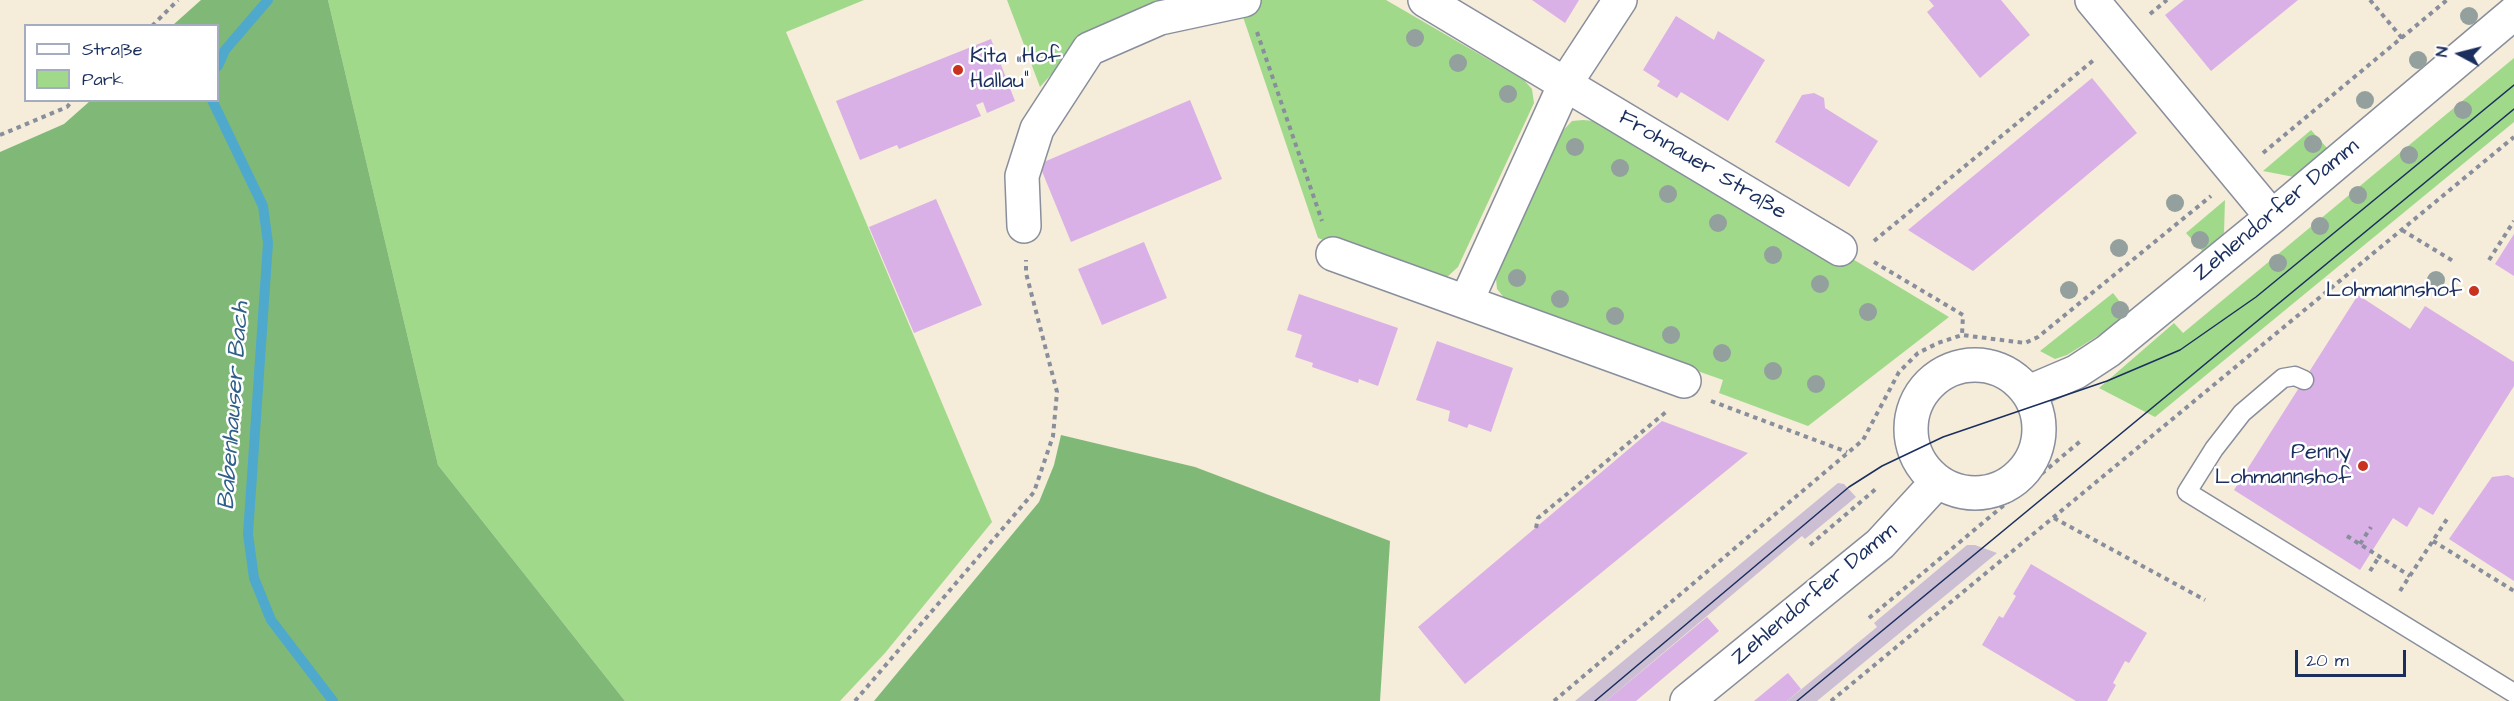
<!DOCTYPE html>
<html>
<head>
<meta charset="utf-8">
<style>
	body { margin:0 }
	#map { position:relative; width:2514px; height:701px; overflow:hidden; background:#f5ecd9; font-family:"Architects Daughter",sans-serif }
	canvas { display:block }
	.legend { position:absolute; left:24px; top:24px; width:195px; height:78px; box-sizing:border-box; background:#fff; border:2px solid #a4acbf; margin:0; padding:8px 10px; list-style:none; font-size:18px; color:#1b2f5e }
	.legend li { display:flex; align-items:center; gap:12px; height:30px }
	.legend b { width:30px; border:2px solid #a4acbf }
	.north { position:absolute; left:2430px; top:24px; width:60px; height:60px; -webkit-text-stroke:4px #fff; paint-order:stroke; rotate:277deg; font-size:16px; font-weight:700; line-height:24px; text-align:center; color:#1b2f5e }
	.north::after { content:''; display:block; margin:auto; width:21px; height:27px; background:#1b2f5e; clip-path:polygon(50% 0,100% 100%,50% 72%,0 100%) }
	.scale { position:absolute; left:2295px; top:650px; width:111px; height:27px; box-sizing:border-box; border:3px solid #1b2f5e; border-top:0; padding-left:8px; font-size:18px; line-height:21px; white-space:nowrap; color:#1b2f5e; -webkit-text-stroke:4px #fff; paint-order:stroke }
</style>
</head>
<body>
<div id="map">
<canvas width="2514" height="701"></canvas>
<ul class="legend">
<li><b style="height:8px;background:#fff"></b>Straße</li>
<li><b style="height:16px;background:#a1d98b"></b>Park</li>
</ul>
<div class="north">N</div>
<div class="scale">20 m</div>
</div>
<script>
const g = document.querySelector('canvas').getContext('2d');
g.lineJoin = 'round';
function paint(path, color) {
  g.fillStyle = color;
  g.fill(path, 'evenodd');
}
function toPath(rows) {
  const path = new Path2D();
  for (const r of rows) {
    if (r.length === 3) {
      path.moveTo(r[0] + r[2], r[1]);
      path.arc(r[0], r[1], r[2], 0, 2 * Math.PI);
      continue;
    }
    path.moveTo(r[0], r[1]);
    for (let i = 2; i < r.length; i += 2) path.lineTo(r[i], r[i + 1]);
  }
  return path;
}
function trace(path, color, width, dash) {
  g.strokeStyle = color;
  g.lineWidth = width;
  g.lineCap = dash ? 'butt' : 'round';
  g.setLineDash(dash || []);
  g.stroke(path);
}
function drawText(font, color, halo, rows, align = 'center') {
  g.font = font + ' "Architects Daughter",sans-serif';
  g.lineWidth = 5;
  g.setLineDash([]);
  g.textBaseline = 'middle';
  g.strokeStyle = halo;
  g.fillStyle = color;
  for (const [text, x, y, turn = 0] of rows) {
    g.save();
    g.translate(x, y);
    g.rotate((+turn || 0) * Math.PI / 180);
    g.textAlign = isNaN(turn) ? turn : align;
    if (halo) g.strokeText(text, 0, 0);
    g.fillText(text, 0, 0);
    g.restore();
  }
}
paint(toPath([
	[1838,483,1844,484,1856,497,1805,539,1802,536,1606,701,1575,701],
	[1967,545,1975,545,1997,553,1817,701,1787,701,1877,627,1874,623]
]), '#ccbfd4');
paint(toPath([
	[328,0,864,0,786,32,992,522,885,653,840,701,625,701,438,465],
	[1007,0,1386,0,1524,80,1532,89,1534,103,1458,267,1446,278,1429,278,1318,238,1240,8,1088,33,1040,87],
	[2514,58,2514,122,2155,417,2099,388,2174,323,2183,333],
	[1583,120,1595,121,1839,267,1846,255,1949,317,1808,426,1719,393,1723,380,1510,305,1497,289,1495,269,1555,139,1572,121],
	[2311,130,2327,148,2294,177,2263,171],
	[2225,200,2224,233,2203,252,2186,233],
	[2113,293,2128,312,2109,329,2067,355,2055,359,2040,351]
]), '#a1d98b');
paint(toPath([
	[201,0,328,0,438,465,625,701,0,701,0,152,64,124,90,101,218,100,218,26,173,25],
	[1061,435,1195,467,1390,541,1380,701,874,701,1039,502,1054,465]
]), '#80b977');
trace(toPath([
	[218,66,225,50,268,0],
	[212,100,263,206,268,243,248,534,254,578,271,620,333,701]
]), '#4ea9cc', 10);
paint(toPath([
	[1532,0,1579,0,1565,23],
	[1929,0,2001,0,2030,35,1980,78,1927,12,1934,6],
	[2184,0,2298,0,2211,71,2165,15],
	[1676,16,1714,40,1718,31,1765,60,1728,121,1681,92,1677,98,1657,86,1660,81,1643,70],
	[991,39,1015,101,987,113,983,102,976,105,981,116,899,149,897,145,860,160,836,101],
	[2092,78,2137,133,1973,271,1908,230],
	[1814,93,1824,98,1825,108,1878,141,1849,187,1775,142,1802,95],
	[1190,100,1222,179,1071,242,1039,164],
	[936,199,982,305,914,333,869,227],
	[2514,234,2514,276,2495,264],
	[1144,242,1167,298,1102,325,1078,269],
	[1299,294,1398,328,1378,386,1359,379,1358,383,1312,367,1313,363,1295,357,1302,335,1287,330],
	[2358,295,2410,329,2425,306,2514,362,2514,386,2433,515,2419,507,2407,527,2393,518,2360,570,2234,490],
	[1437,341,1513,368,1491,432,1469,424,1467,428,1448,421,1450,411,1416,400],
	[1662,421,1748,453,1465,684,1418,627],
	[2508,475,2514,478,2514,581,2449,539,2492,477],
	[2031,564,2147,633,2129,663,2125,661,2113,683,2116,685,2107,701,2076,701,1982,645,1999,616,2003,618,2016,596,2013,594],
	[1707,617,1719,631,1636,701,1606,701],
	[1788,673,1801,689,1787,701,1754,701]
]), '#d9b1e6');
const service = toPath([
	[2304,380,2295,376,2283,378,2242,413,2214,449,2187,492,2514,693]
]);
const minor = toPath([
	[1425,0,1840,249],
	[2092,0,2272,217],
	[1024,226,1022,176,1037,129,1089,49,1160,18,1244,0],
	[1333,254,1684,381],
	[1466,302,1565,84,1620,0],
	[1975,429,64],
	[2029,392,2076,372,2108,351,2272,217,2514,13],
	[1687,701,1880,544,1937,482]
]);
trace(service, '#888e9c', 21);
trace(minor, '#888e9c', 36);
trace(toPath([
	[2370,0,2402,38],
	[2150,14,2167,0],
	[152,26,178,0],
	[1257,32,1322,221],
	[0,135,67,107,73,100],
	[2263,153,2447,0],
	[2402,230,2453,261],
	[1874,241,2095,59],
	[2489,260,2514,221],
	[1874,262,1963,315,1962,335],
	[1711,401,1847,452],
	[2054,518,2205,600],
	[1536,528,1538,518,1666,412],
	[2347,536,2410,576],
	[2433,541,2514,591],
	[2360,544,2371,527],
	[1810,545,1877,488],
	[2370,571,2379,557],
	[2400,591,2449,516],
	[1869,618,2083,439],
	[855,701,1034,492,1053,436,1057,392,1026,273,1026,260],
	[1554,701,1863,440,1899,372,1918,353,1938,343,1962,335,2025,343,2038,337,2211,196],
	[1831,701,2514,137]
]), '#888e9c', 4, [4.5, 4.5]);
trace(service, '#fff', 18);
trace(minor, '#fff', 33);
trace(toPath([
	[1595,701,1849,487,1882,466,1943,437,2107,381,2180,350,2256,297,2514,85],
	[1797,701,2514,109]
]), '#1b2f5e', 1.5);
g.fillStyle = '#93a09d';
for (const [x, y] of [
	[2469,16],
	[1415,38],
	[2418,60],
	[1458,63],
	[1508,94],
	[2365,100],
	[2463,110],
	[2313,144],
	[1575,147],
	[2409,155],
	[1620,168],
	[1668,194],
	[2358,195],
	[2175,203],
	[1718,223],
	[2320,226],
	[2200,240],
	[2119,248],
	[1773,255],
	[2278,263],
	[1517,278],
	[2436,280],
	[1820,284],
	[2069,290],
	[1560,299],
	[2120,310],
	[1868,312],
	[1615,316],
	[1671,335],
	[1722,353],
	[1773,371],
	[1816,384]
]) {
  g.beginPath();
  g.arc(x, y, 9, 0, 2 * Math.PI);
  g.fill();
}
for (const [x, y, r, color] of [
	[958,70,6,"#c8321e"],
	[2474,291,6,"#c8321e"],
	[2363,466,6,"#c8321e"]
]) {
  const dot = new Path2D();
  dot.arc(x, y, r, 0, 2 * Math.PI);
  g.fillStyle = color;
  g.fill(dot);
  trace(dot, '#fff', 2);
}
drawText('22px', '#1b2f5e', '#fff', [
	["Kita „Hof",970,57,"left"],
	["Hallau“",970,82,"left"],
	["Lohmannshof",2462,291],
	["Penny",2351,453],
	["Lohmannshof",2351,478]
], 'right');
drawText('22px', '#1b2f5e', '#fff', [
	["Frohnauer Straße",1702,166,31],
	["Zehlendorfer Damm",2277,211,-40],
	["Zehlendorfer Damm",1815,595,-40]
]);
drawText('italic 24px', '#2f608a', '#fff', [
	["Babenhauser Bach",235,406,-86]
]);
</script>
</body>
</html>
